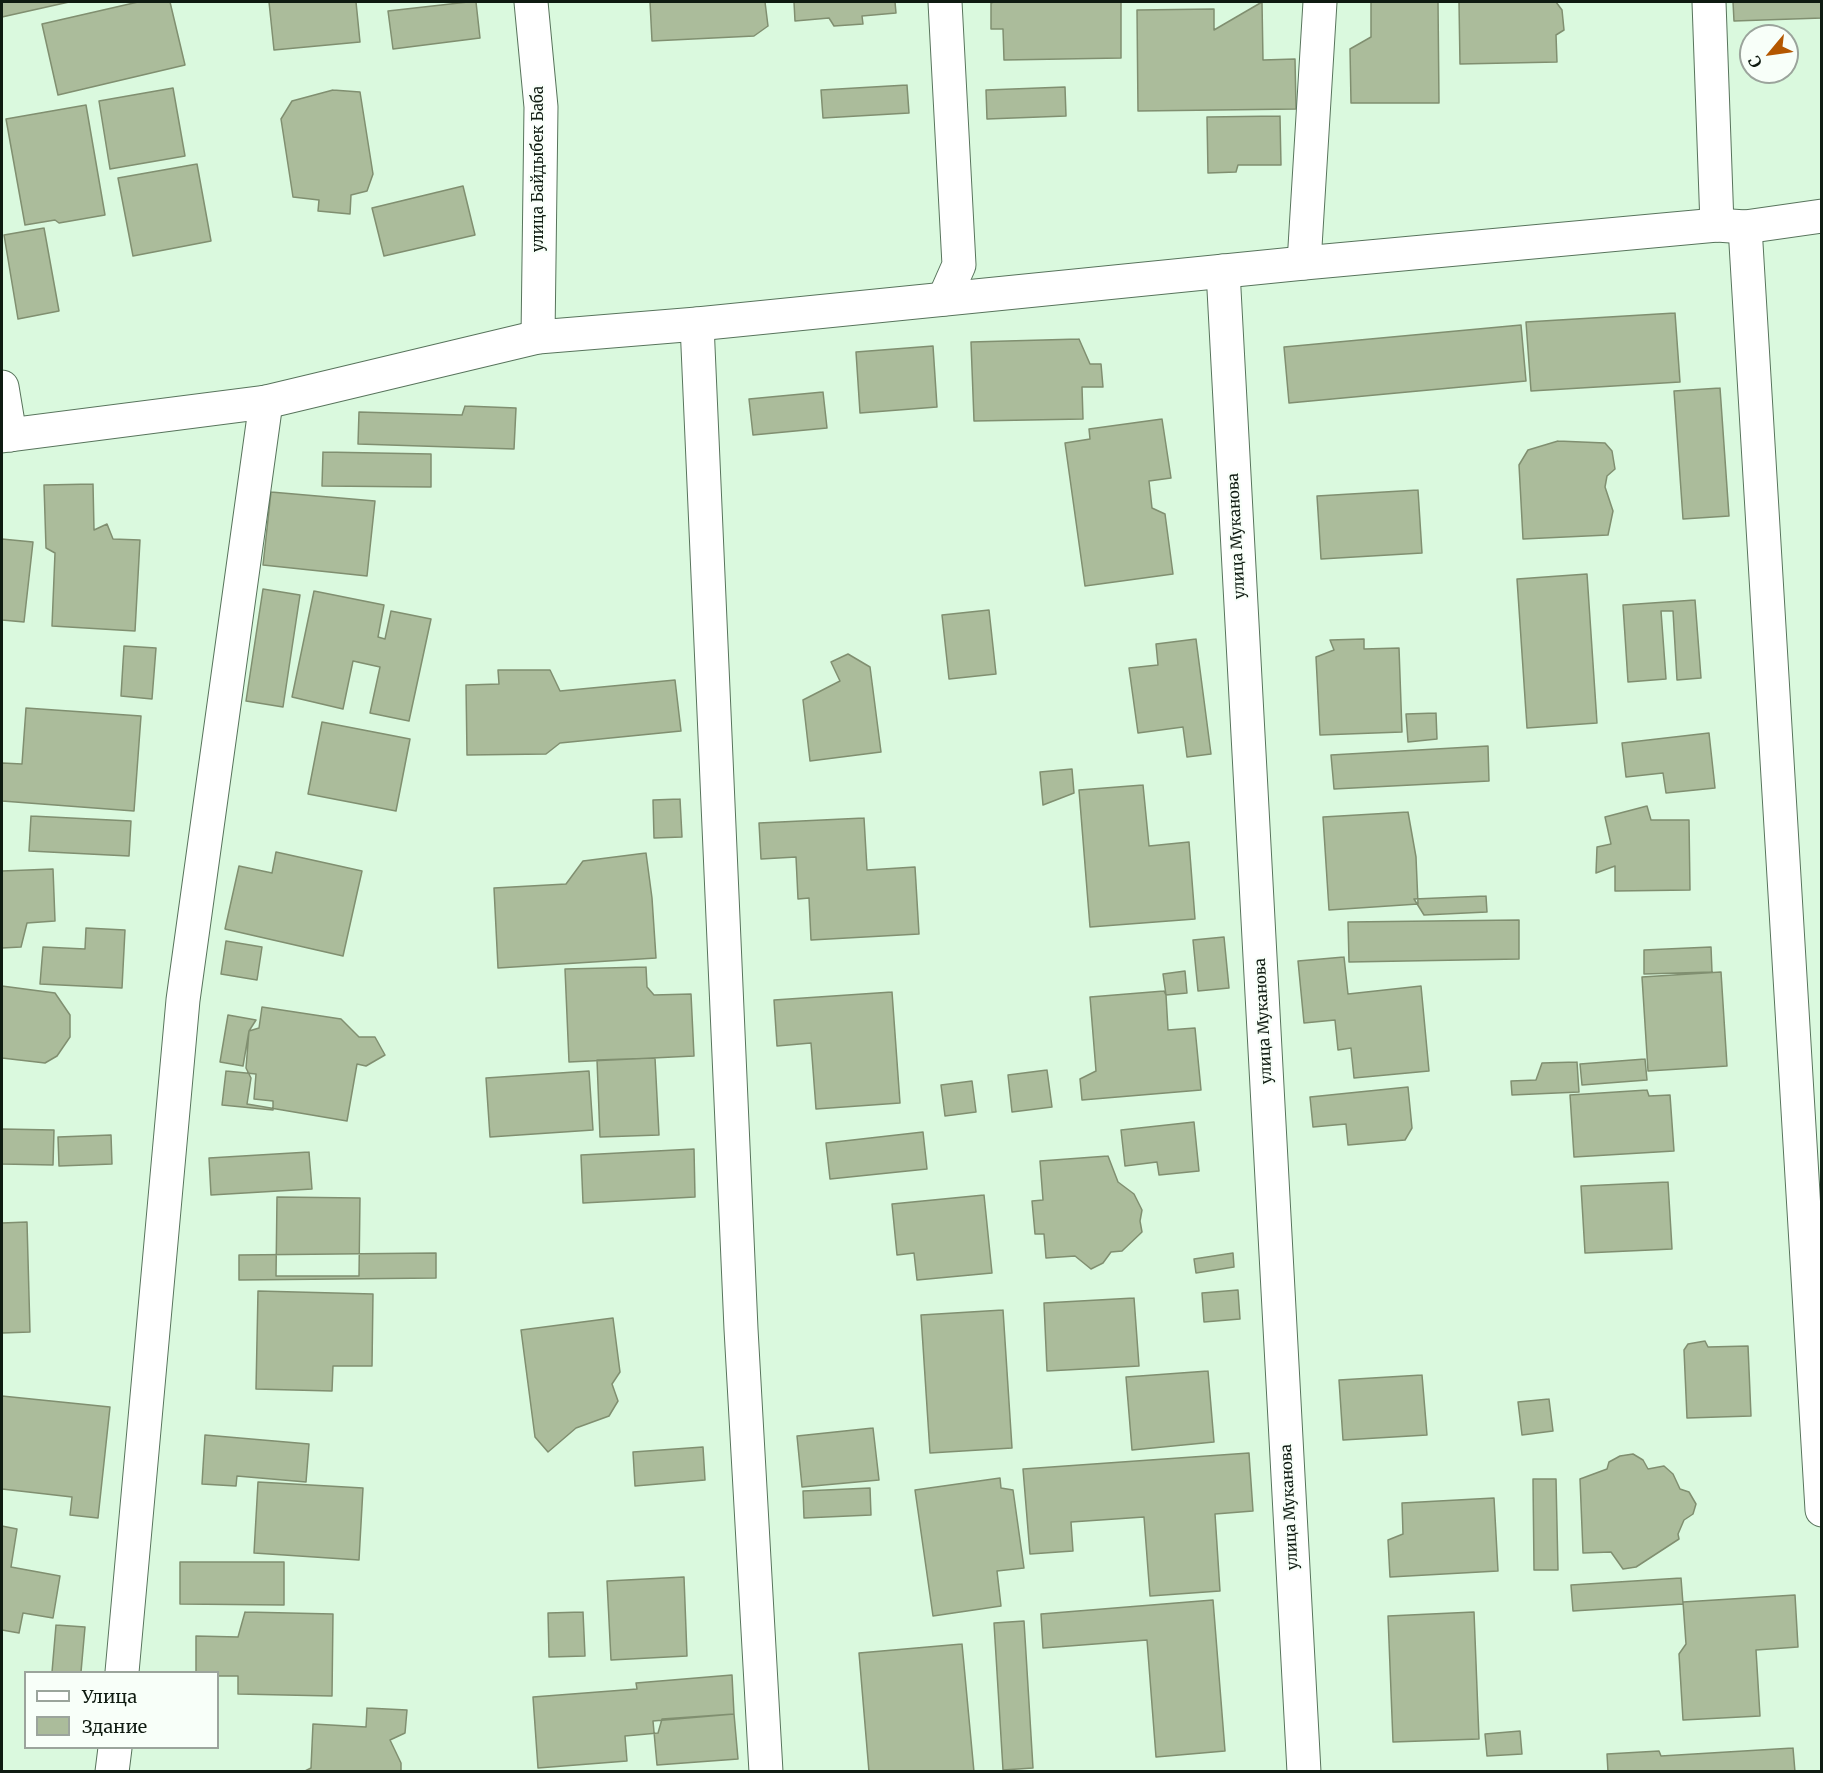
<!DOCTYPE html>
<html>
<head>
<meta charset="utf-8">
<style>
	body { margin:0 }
	#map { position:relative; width:1823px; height:1773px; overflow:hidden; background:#daf9de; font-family:Merriweather,serif }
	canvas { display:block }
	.frame { position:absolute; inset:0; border:3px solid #0f1b11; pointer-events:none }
	.legend { position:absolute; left:24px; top:1671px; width:195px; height:78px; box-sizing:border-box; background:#f8fff9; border:2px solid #9ba49c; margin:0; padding:8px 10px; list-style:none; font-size:18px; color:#0f1b11 }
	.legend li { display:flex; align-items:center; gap:12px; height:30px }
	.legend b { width:30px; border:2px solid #9ba49c }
	.north { position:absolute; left:1739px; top:24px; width:60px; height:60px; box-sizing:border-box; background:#f8fff9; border:2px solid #9ba49c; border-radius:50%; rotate:241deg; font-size:16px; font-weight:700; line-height:24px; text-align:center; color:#0f1b11 }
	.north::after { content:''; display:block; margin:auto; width:21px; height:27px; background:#b45700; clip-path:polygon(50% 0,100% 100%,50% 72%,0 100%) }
</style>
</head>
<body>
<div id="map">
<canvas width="1823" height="1773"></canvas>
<div class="frame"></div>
<ul class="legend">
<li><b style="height:8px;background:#fff"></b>Улица</li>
<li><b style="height:16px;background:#abbc9b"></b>Здание</li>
</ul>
<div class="north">С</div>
</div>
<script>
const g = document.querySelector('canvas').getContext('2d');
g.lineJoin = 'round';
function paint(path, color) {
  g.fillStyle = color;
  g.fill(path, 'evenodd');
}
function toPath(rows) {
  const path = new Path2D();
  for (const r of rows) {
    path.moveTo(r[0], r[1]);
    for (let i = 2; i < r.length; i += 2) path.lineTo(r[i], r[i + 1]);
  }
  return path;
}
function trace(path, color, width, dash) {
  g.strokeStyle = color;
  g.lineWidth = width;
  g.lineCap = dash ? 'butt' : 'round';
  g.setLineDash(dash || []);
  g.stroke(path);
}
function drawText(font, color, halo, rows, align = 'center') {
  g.font = font + ' Merriweather,serif';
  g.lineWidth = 4.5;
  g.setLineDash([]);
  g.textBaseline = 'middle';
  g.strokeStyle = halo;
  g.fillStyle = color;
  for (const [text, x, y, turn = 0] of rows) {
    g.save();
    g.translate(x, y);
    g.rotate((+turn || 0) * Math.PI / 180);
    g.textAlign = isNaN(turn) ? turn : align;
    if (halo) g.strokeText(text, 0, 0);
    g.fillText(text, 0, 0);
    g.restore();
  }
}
const building = toPath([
	[2,2,69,2,2,17,2,2],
	[138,2,170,2,185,65,58,95,42,24,138,2],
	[269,2,356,2,360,42,274,50,269,2],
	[468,2,476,2,480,38,393,49,388,11,468,2],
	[650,2,765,2,768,26,754,36,652,41,650,2],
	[794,2,895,2,896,13,862,16,863,24,834,26,829,18,795,21,794,2],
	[994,2,1121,2,1121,58,1004,60,1003,29,991,29,991,3,994,2],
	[1262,2,1263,60,1295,59,1296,109,1138,111,1137,10,1214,9,1214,30,1262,2],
	[1371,2,1438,2,1439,103,1351,103,1350,49,1371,37,1371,2],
	[1459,2,1556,2,1562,10,1564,30,1556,35,1557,62,1460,64,1459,2],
	[1733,2,1822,2,1822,18,1734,21,1733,2],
	[907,85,909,113,823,118,821,90,907,85],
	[1065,87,1066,116,987,119,986,90,1065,87],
	[173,88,185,156,110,169,99,101,173,88],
	[333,90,360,92,373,174,367,191,351,195,350,214,318,211,319,200,293,197,281,119,292,101,333,90],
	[86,105,105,215,59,223,55,220,25,225,6,119,86,105],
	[1280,116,1281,165,1238,165,1236,172,1208,173,1207,117,1280,116],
	[197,164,211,241,133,256,118,178,197,164],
	[463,186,475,235,384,256,372,208,463,186],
	[44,228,59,311,18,319,4,235,44,228],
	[1675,313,1680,382,1531,391,1526,322,1675,313],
	[1521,325,1526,381,1289,403,1284,347,1521,325],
	[1079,339,1090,364,1101,364,1103,387,1082,387,1083,419,974,421,971,342,1079,339],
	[933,346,937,407,860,413,856,352,933,346],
	[1720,388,1729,516,1683,519,1674,391,1720,388],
	[823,392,827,428,753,435,749,399,823,392],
	[465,406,516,408,514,449,358,444,359,412,462,415,465,406],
	[1162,419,1171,478,1149,481,1152,508,1165,514,1173,574,1085,586,1065,443,1090,439,1089,429,1162,419],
	[1558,441,1605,443,1612,451,1615,469,1607,476,1605,487,1613,511,1608,535,1523,539,1519,465,1528,450,1558,441],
	[323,452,431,454,431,487,322,486,323,452],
	[93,484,94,530,107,524,113,539,140,540,135,631,52,626,55,553,46,548,44,485,93,484],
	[1418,490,1422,553,1321,559,1317,496,1418,490],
	[271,492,375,501,367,576,263,565,271,492],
	[2,539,33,542,24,622,2,620,2,539],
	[1587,574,1597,723,1527,728,1517,579,1587,574],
	[263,589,300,595,283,707,246,701,263,589],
	[314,591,384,605,378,637,385,639,391,611,431,619,409,721,370,713,380,667,353,661,343,709,292,697,314,591],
	[1695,600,1701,678,1677,680,1673,611,1661,611,1666,679,1628,682,1623,605,1695,600],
	[989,610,996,674,949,679,942,615,989,610],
	[1196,639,1211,754,1187,757,1183,727,1138,733,1129,668,1158,665,1156,644,1196,639],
	[1364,639,1364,649,1399,648,1402,732,1320,735,1316,657,1334,650,1330,640,1364,639],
	[124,646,156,648,152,699,121,696,124,646],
	[848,654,870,667,881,752,810,761,803,700,840,681,831,662,848,654],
	[498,670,550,670,560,691,675,680,681,731,560,743,546,754,467,755,466,685,499,684,498,670],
	[26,708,141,716,134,811,2,801,2,763,22,764,26,708],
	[1436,713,1437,739,1408,742,1406,714,1436,713],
	[322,722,410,739,396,811,308,794,322,722],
	[1709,733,1715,788,1666,793,1663,773,1626,777,1622,743,1709,733],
	[1488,746,1489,781,1334,789,1331,755,1488,746],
	[1072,769,1074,793,1043,805,1040,772,1072,769],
	[1143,785,1149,846,1189,842,1195,919,1090,927,1079,790,1143,785],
	[680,799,682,837,654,838,653,800,680,799],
	[1647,806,1651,820,1689,820,1690,890,1615,891,1615,866,1596,873,1597,847,1611,844,1605,817,1647,806],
	[1408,812,1416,857,1418,904,1329,910,1323,817,1408,812],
	[31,816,131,821,129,856,29,851,31,816],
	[864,818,867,870,915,867,919,934,811,940,809,898,798,899,796,857,761,859,759,823,864,818],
	[276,852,362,871,343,956,225,929,239,866,272,873,276,852],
	[646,853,652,898,656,958,498,968,494,888,566,884,583,861,646,853],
	[53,869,55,921,27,923,21,947,2,948,2,871,53,869],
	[1486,896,1487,912,1424,915,1414,899,1486,896],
	[1519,920,1519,959,1349,962,1348,922,1519,920],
	[86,928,125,930,122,988,40,984,43,947,85,949,86,928],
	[1224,937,1229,988,1198,991,1193,940,1224,937],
	[226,941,262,947,257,980,221,974,226,941],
	[1711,947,1712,972,1644,974,1644,950,1711,947],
	[1344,957,1348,994,1421,986,1429,1071,1354,1078,1351,1048,1338,1050,1335,1020,1304,1023,1298,961,1344,957],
	[646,967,647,987,654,995,691,994,694,1056,569,1062,565,969,646,967],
	[1185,971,1187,993,1166,995,1163,974,1185,971],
	[1721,972,1727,1066,1648,1071,1642,977,1721,972],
	[2,986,55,993,70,1015,70,1037,57,1056,45,1063,2,1058,2,986],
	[1164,991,1166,995,1168,1030,1195,1028,1201,1090,1082,1100,1080,1079,1096,1071,1090,997,1164,991],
	[892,992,900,1103,816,1109,811,1043,777,1046,774,1000,892,992],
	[262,1007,341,1019,359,1037,375,1037,385,1055,366,1066,357,1064,347,1121,247,1104,251,1078,246,1068,249,1031,259,1028,262,1007],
	[228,1015,256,1020,249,1031,243,1066,220,1062,228,1015],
	[655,1058,659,1135,600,1137,597,1060,655,1058],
	[1645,1059,1647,1080,1582,1085,1580,1064,1645,1059],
	[1577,1062,1579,1092,1512,1095,1511,1081,1536,1080,1542,1063,1577,1062],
	[1047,1070,1052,1107,1012,1112,1008,1075,1047,1070],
	[226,1071,256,1074,254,1099,273,1101,273,1110,222,1105,226,1071],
	[589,1071,593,1130,490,1137,486,1078,589,1071],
	[972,1081,976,1112,945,1116,941,1085,972,1081],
	[1408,1087,1412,1128,1405,1140,1348,1145,1346,1124,1313,1127,1310,1097,1408,1087],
	[1647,1090,1649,1096,1670,1095,1674,1151,1574,1157,1570,1095,1647,1090],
	[1194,1122,1199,1171,1159,1175,1157,1162,1125,1166,1121,1130,1194,1122],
	[2,1129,54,1130,53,1165,2,1164,2,1129],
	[923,1132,927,1169,830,1179,826,1143,923,1132],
	[111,1135,112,1164,59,1166,58,1137,111,1135],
	[694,1149,695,1197,583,1203,581,1155,694,1149],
	[309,1152,312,1189,211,1195,209,1158,309,1152],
	[1108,1156,1118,1182,1134,1194,1142,1210,1140,1221,1142,1232,1122,1251,1111,1252,1103,1263,1091,1269,1075,1256,1046,1258,1044,1234,1035,1234,1032,1201,1043,1200,1040,1161,1108,1156],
	[1668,1182,1672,1249,1585,1253,1581,1186,1668,1182],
	[984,1195,992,1273,917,1280,914,1253,897,1255,892,1204,984,1195],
	[277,1197,360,1198,359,1276,276,1276,277,1197],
	[27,1222,30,1332,2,1333,2,1223,27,1222],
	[436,1253,436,1278,239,1280,239,1255,436,1253],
	[1233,1253,1234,1267,1196,1273,1194,1259,1233,1253],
	[1238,1290,1240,1319,1204,1322,1202,1293,1238,1290],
	[258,1291,373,1294,372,1366,333,1366,332,1391,256,1389,258,1291],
	[1134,1298,1139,1366,1047,1371,1044,1303,1134,1298],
	[1003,1310,1012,1448,930,1453,921,1315,1003,1310],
	[613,1318,620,1372,612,1384,618,1401,609,1416,576,1428,548,1452,535,1437,521,1330,613,1318],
	[1705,1341,1708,1347,1748,1346,1751,1416,1687,1418,1684,1350,1688,1344,1705,1341],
	[1208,1371,1214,1442,1132,1450,1126,1377,1208,1371],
	[1422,1375,1427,1435,1343,1440,1339,1380,1422,1375],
	[2,1396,110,1407,98,1518,70,1515,72,1497,2,1489,2,1396],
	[1549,1399,1553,1431,1522,1435,1518,1402,1549,1399],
	[873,1428,879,1480,802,1487,797,1436,873,1428],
	[205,1435,309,1444,306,1482,237,1476,236,1486,202,1484,205,1435],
	[703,1447,705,1480,635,1486,633,1452,703,1447],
	[1249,1453,1253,1511,1215,1514,1220,1591,1150,1596,1144,1517,1071,1522,1073,1551,1030,1554,1023,1469,1249,1453],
	[1633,1454,1643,1460,1648,1469,1664,1466,1673,1474,1680,1489,1689,1492,1696,1504,1693,1514,1684,1520,1678,1534,1679,1539,1636,1567,1623,1569,1611,1552,1583,1553,1580,1479,1607,1469,1609,1462,1620,1456,1633,1454],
	[1000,1478,1001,1488,1013,1490,1024,1568,997,1571,1001,1606,933,1616,915,1490,1000,1478],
	[1533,1479,1556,1479,1558,1570,1534,1570,1533,1479],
	[258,1482,363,1488,359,1560,254,1553,258,1482],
	[870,1488,871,1515,804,1518,803,1491,870,1488],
	[1494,1498,1498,1571,1390,1577,1388,1540,1403,1534,1402,1503,1494,1498],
	[2,1526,17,1529,11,1567,60,1576,53,1618,23,1613,19,1633,2,1630,2,1526],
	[180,1562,284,1562,284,1605,180,1604,180,1562],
	[684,1577,687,1656,611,1660,607,1581,684,1577],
	[1681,1578,1683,1604,1573,1611,1571,1585,1681,1578],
	[1795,1595,1798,1647,1756,1650,1760,1716,1683,1720,1679,1654,1686,1644,1683,1602,1795,1595],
	[1213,1600,1225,1751,1156,1757,1147,1640,1043,1648,1041,1614,1213,1600],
	[245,1612,333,1614,332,1696,238,1694,238,1676,218,1676,218,1672,196,1672,196,1636,238,1637,245,1612],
	[583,1612,585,1656,549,1657,548,1613,583,1612],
	[1474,1612,1479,1739,1393,1742,1388,1616,1474,1612],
	[1024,1621,1033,1768,1003,1770,994,1623,1024,1621],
	[56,1625,85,1627,81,1672,52,1672,56,1625],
	[962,1644,974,1772,869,1772,859,1653,962,1644],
	[732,1675,734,1714,662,1719,658,1733,625,1736,627,1761,538,1768,533,1697,637,1689,636,1683,732,1675],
	[367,1708,407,1710,405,1733,390,1740,401,1763,401,1772,303,1772,311,1768,313,1724,366,1727,367,1708],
	[734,1714,738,1759,657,1765,653,1721,734,1714],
	[1520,1731,1522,1754,1487,1756,1485,1734,1520,1731],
	[1793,1748,1795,1772,1608,1772,1607,1754,1659,1751,1661,1756,1793,1748]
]);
paint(building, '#abbc9b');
trace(building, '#808f70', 1.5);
const minor = toPath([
	[531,2,541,107,538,337],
	[1709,2,1717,225],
	[1745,227,1822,1510],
	[1304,263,1320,2],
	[1223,271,1304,1772],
	[944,299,959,265,945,2],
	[697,324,741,1329,766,1772],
	[2,387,10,435],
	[122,1672,183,1000,266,402],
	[112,1772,115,1748]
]);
const tertiary = toPath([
	[2,436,266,402,538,337,697,324,1304,263,1717,225,1745,227,1822,216]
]);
trace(minor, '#58745c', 35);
trace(tertiary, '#58745c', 35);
trace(minor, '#fff', 33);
trace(tertiary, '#fff', 33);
drawText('15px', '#0f1b11', '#f8fff9', [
	["улица Байдыбек Баба",539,169,-90],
	["улица Муканова",1237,536,-93],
	["улица Муканова",1264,1021,-93],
	["улица Муканова",1290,1507,-93]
]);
</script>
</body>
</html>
